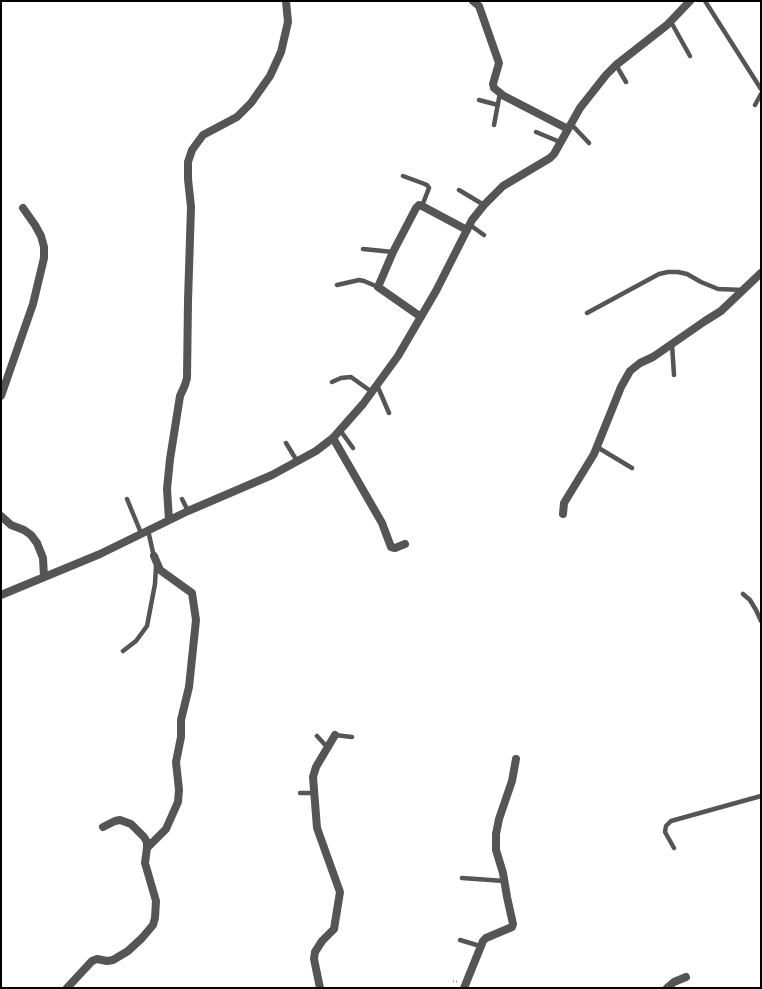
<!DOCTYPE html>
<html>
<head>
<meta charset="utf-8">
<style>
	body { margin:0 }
	#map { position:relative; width:762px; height:989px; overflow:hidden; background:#fff; font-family:Raleway,sans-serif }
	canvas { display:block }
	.frame { position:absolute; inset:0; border:2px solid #000; pointer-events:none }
</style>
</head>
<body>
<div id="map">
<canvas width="762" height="989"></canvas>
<div class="frame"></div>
</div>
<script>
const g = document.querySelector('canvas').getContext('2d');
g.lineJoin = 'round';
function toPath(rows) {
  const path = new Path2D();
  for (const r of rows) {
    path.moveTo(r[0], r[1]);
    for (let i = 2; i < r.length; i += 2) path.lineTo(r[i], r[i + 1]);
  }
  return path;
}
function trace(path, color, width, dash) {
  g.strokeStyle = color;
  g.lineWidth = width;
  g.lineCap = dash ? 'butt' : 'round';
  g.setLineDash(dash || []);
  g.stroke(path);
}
trace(toPath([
	[453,981,459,982]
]), '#777', 1.5, [1, 2]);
trace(toPath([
	[705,1,761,89],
	[671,22,690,56],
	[616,65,626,82],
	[479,100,498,105],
	[755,105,761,94],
	[571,124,589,143],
	[494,125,500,93],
	[536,132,560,142],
	[403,176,422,183,427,185,429,188,422,206],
	[459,190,484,205],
	[470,225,484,235],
	[363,249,393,252],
	[337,285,359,280,364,281,378,287],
	[587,313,659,274,668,272,678,272,687,274,701,282,718,289,743,290],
	[672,344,674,375],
	[332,382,341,378,351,377,372,392],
	[377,385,389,413],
	[340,430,353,448],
	[286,443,297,461],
	[597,447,632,468],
	[127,499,141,533],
	[182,499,188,511],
	[148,530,154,557],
	[743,594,750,600,756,610,761,621],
	[123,651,136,641,147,626,155,584,156,566],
	[335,735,352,737],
	[317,736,328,748],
	[300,793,313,793],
	[674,848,665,832,666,826,671,821,761,796],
	[462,878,504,881],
	[460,940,480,946]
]), '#555', 4.5);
trace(toPath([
	[473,1,479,6,499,63,493,84,494,88,504,96,568,129],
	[421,317,378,287,393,252,416,208,419,205,422,206,467,230],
	[1,396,33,304,44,258,44,247,41,236,35,225,23,208],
	[333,438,382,523,391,547,395,548,405,544],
	[563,514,564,503,594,454,621,387,630,371,640,363,653,357,705,321,721,311,761,273],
	[1,516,11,525,24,530,31,535,37,543,43,558,44,577],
	[169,520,167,489,170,459,180,396,185,385,187,378,188,301,191,207,188,179,188,162,192,150,203,135,237,117,251,103,270,76,281,52,288,22,286,1],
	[1,595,100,554,188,511,272,475,316,451,333,438,363,404,398,356,436,291,472,220,484,205,503,186,550,158,554,154,580,108,606,75,616,65,667,25,690,1],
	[147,848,166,829,178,802,179,790,176,762,181,737,181,720,189,687,196,620,192,593,160,570,154,556],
	[67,988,92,961,97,959,107,961,113,960,128,951,142,938,153,925,155,918,156,901,145,863,147,848,147,842,144,837,131,824,120,820,115,821,103,827],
	[320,988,314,959,315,952,322,941,334,929,340,892,317,828,313,777,316,767,335,735],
	[464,988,483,941,486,938,512,927,513,924,507,897,503,873,496,850,496,834,499,819,512,781,516,759],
	[667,988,674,982,686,977]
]), '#555', 8);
</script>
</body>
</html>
